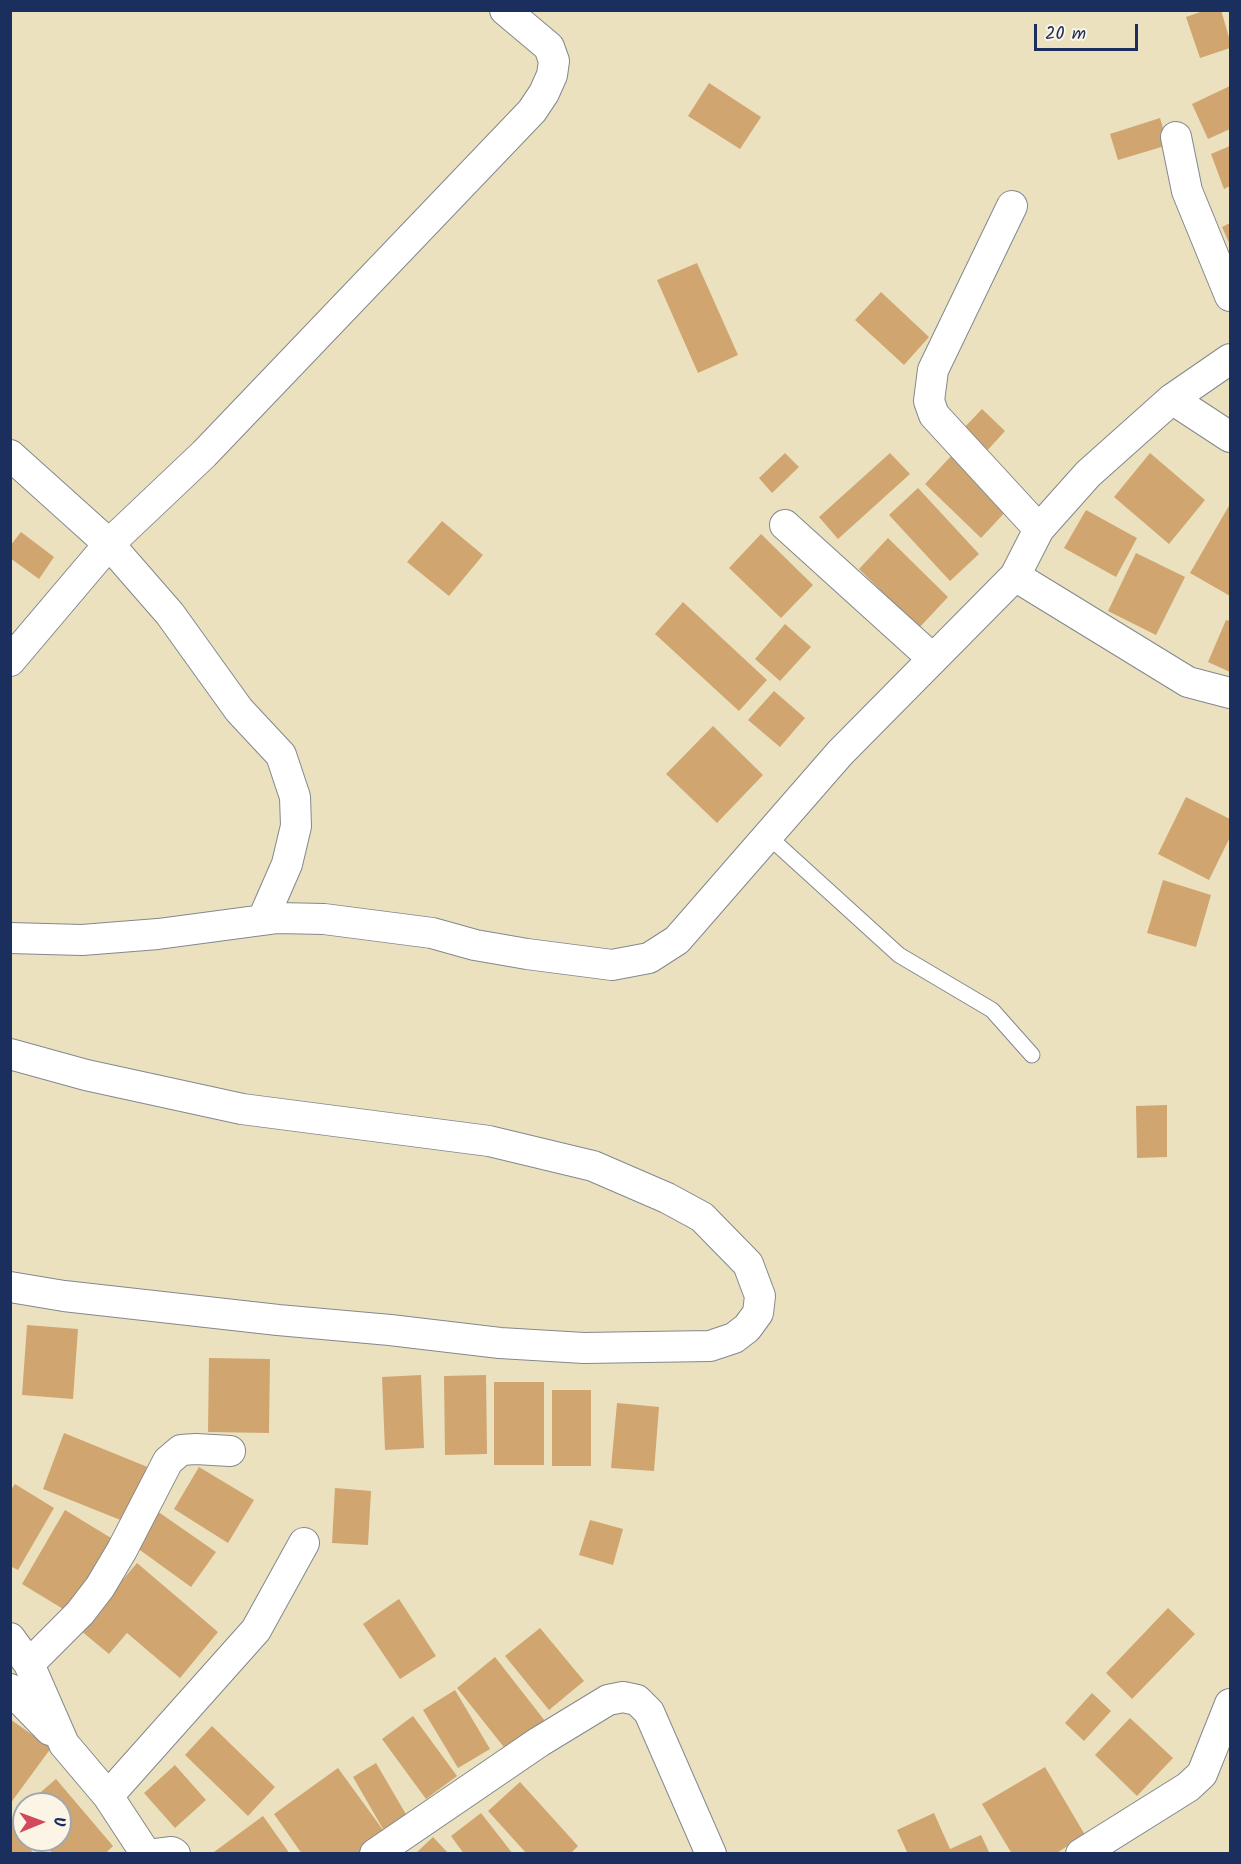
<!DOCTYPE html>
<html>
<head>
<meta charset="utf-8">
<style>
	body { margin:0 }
	#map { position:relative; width:1241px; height:1864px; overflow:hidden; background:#ebe1bf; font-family:Kalam,sans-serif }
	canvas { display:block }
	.frame { position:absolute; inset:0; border:12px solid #1b2f5e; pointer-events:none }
	.north { position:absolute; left:12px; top:1792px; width:60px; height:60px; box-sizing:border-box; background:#fcf5e5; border:2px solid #a2a6af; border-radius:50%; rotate:89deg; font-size:16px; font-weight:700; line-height:24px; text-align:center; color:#1b2f5e }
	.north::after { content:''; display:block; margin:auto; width:21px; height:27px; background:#d1495b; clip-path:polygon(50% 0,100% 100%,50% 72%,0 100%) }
	.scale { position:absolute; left:1034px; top:24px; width:104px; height:27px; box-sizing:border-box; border:3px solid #1b2f5e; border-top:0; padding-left:8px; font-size:18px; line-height:21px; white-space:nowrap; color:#1b2f5e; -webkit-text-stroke:4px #fcf5e5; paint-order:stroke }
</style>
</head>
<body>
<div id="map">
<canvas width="1241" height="1864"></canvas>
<div class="frame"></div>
<div class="north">U</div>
<div class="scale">20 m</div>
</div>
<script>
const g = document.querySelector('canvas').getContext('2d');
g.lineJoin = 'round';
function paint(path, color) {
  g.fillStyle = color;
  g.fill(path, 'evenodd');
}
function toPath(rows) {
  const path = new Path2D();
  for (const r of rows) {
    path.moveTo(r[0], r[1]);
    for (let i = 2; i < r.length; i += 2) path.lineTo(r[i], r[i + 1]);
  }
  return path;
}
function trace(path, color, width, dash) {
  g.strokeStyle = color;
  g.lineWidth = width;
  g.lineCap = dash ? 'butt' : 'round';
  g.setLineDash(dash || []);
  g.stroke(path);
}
paint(toPath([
	[1206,10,1221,10,1230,41,1230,48,1200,58,1186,17],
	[709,83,761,117,740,149,688,116],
	[1230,86,1230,129,1208,139,1192,104],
	[1160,118,1168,145,1118,160,1110,134],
	[1230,146,1230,186,1224,189,1211,154],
	[1230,223,1230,245,1222,227],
	[697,263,738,355,698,373,657,280],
	[881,292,929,337,904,365,855,320],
	[982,409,1005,431,985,453,962,430],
	[785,453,799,467,772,493,759,478],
	[890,453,910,474,838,539,819,517],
	[1150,453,1205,500,1169,544,1114,497],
	[953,454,1010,507,981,538,925,484],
	[918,488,979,554,950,581,889,515],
	[1230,504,1230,596,1190,573],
	[1086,510,1137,538,1116,577,1064,548],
	[442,521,483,555,449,596,407,562],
	[21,532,54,557,39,579,10,558,10,546],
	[761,534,813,585,781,618,729,568],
	[888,538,948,597,919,628,859,569],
	[1136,553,1185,577,1156,635,1108,611],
	[683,602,767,680,739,711,655,634],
	[1226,620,1230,621,1230,672,1208,662],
	[785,624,811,647,780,681,755,659],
	[774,691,805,718,780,747,748,720],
	[713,726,763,775,717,823,666,774],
	[1186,797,1230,819,1230,837,1209,880,1158,854],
	[1163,880,1211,895,1196,947,1147,933],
	[1167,1105,1167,1157,1137,1158,1136,1106],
	[27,1325,78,1329,73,1399,22,1395],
	[209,1358,270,1359,269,1433,208,1432],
	[421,1375,424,1448,385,1450,382,1377],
	[486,1375,487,1454,445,1455,444,1376],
	[494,1382,544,1382,544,1465,494,1465],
	[552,1390,591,1390,591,1466,552,1466],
	[617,1403,659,1407,654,1471,611,1468],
	[64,1433,150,1468,128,1523,43,1489],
	[199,1467,254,1500,228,1543,174,1509],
	[15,1484,54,1508,18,1570,10,1566,10,1491],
	[335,1488,371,1491,368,1545,332,1543],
	[65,1510,116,1541,73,1615,22,1584],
	[157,1511,216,1552,191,1587,133,1545],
	[590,1520,623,1529,613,1565,579,1555],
	[137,1563,218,1632,180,1678,127,1633,109,1654,80,1630],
	[399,1599,436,1656,400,1679,363,1624],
	[1168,1608,1195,1634,1132,1699,1106,1673],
	[540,1628,584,1681,549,1710,505,1656],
	[495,1657,545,1721,507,1751,457,1688],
	[455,1690,490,1749,458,1768,423,1710],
	[1092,1693,1111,1711,1084,1741,1065,1723],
	[413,1716,457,1776,426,1799,382,1739],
	[1130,1718,1173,1758,1137,1796,1095,1755],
	[10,1719,51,1748,10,1804],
	[212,1726,275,1787,248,1816,185,1755],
	[376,1763,407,1816,383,1829,353,1777],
	[175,1765,206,1800,175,1828,144,1793],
	[1045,1767,1085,1835,1055,1854,1012,1854,982,1804],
	[338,1768,391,1841,374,1854,302,1854,274,1814],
	[56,1779,113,1846,105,1854,53,1854,41,1840,60,1840,60,1804,27,1804],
	[520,1782,578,1846,570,1854,527,1854,488,1811],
	[481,1813,513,1854,464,1854,451,1836],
	[934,1813,950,1849,981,1835,990,1854,908,1854,897,1830],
	[263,1816,290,1854,216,1854,214,1852],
	[12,1823,24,1840,34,1854,10,1854,10,1825],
	[433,1837,449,1854,415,1854]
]), '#d0a56f');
const lane = toPath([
	[768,836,899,955,992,1010,1032,1055]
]);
const street = toPath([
	[1176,137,1187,191,1230,296],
	[1012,206,933,370,929,401,934,415,1039,529],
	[1172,399,1230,437],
	[10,455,109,544,170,614,239,710,281,755,295,797,296,826,287,864,263,919],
	[785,525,933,659],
	[1015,576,1188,682,1230,693],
	[10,661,109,544,204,454,532,111,544,93,552,75,554,61,549,47,505,10],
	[10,938,82,940,158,934,278,918,324,919,432,933,475,945,527,954,612,965,649,958,677,940,840,753,1015,576,1039,529,1088,474,1172,399,1230,359],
	[10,1054,86,1075,242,1109,489,1141,593,1166,667,1198,702,1217,748,1264,760,1296,758,1313,747,1328,734,1338,710,1346,584,1348,500,1343,390,1330,278,1320,64,1296,10,1287],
	[10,1638,29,1664,64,1744,108,1796,146,1854],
	[29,1664,80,1613,100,1587,122,1550,168,1461,181,1450,196,1449,230,1451],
	[10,1689,50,1730],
	[108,1796,256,1630,304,1543],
	[156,1854,172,1852,175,1854],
	[375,1854,539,1742,608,1700,623,1697,637,1700,649,1712,711,1854],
	[1081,1854,1188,1787,1202,1774,1230,1704]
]);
trace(lane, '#83888e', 17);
trace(street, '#83888e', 32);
trace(lane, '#fff', 15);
trace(street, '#fff', 30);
</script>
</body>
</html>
